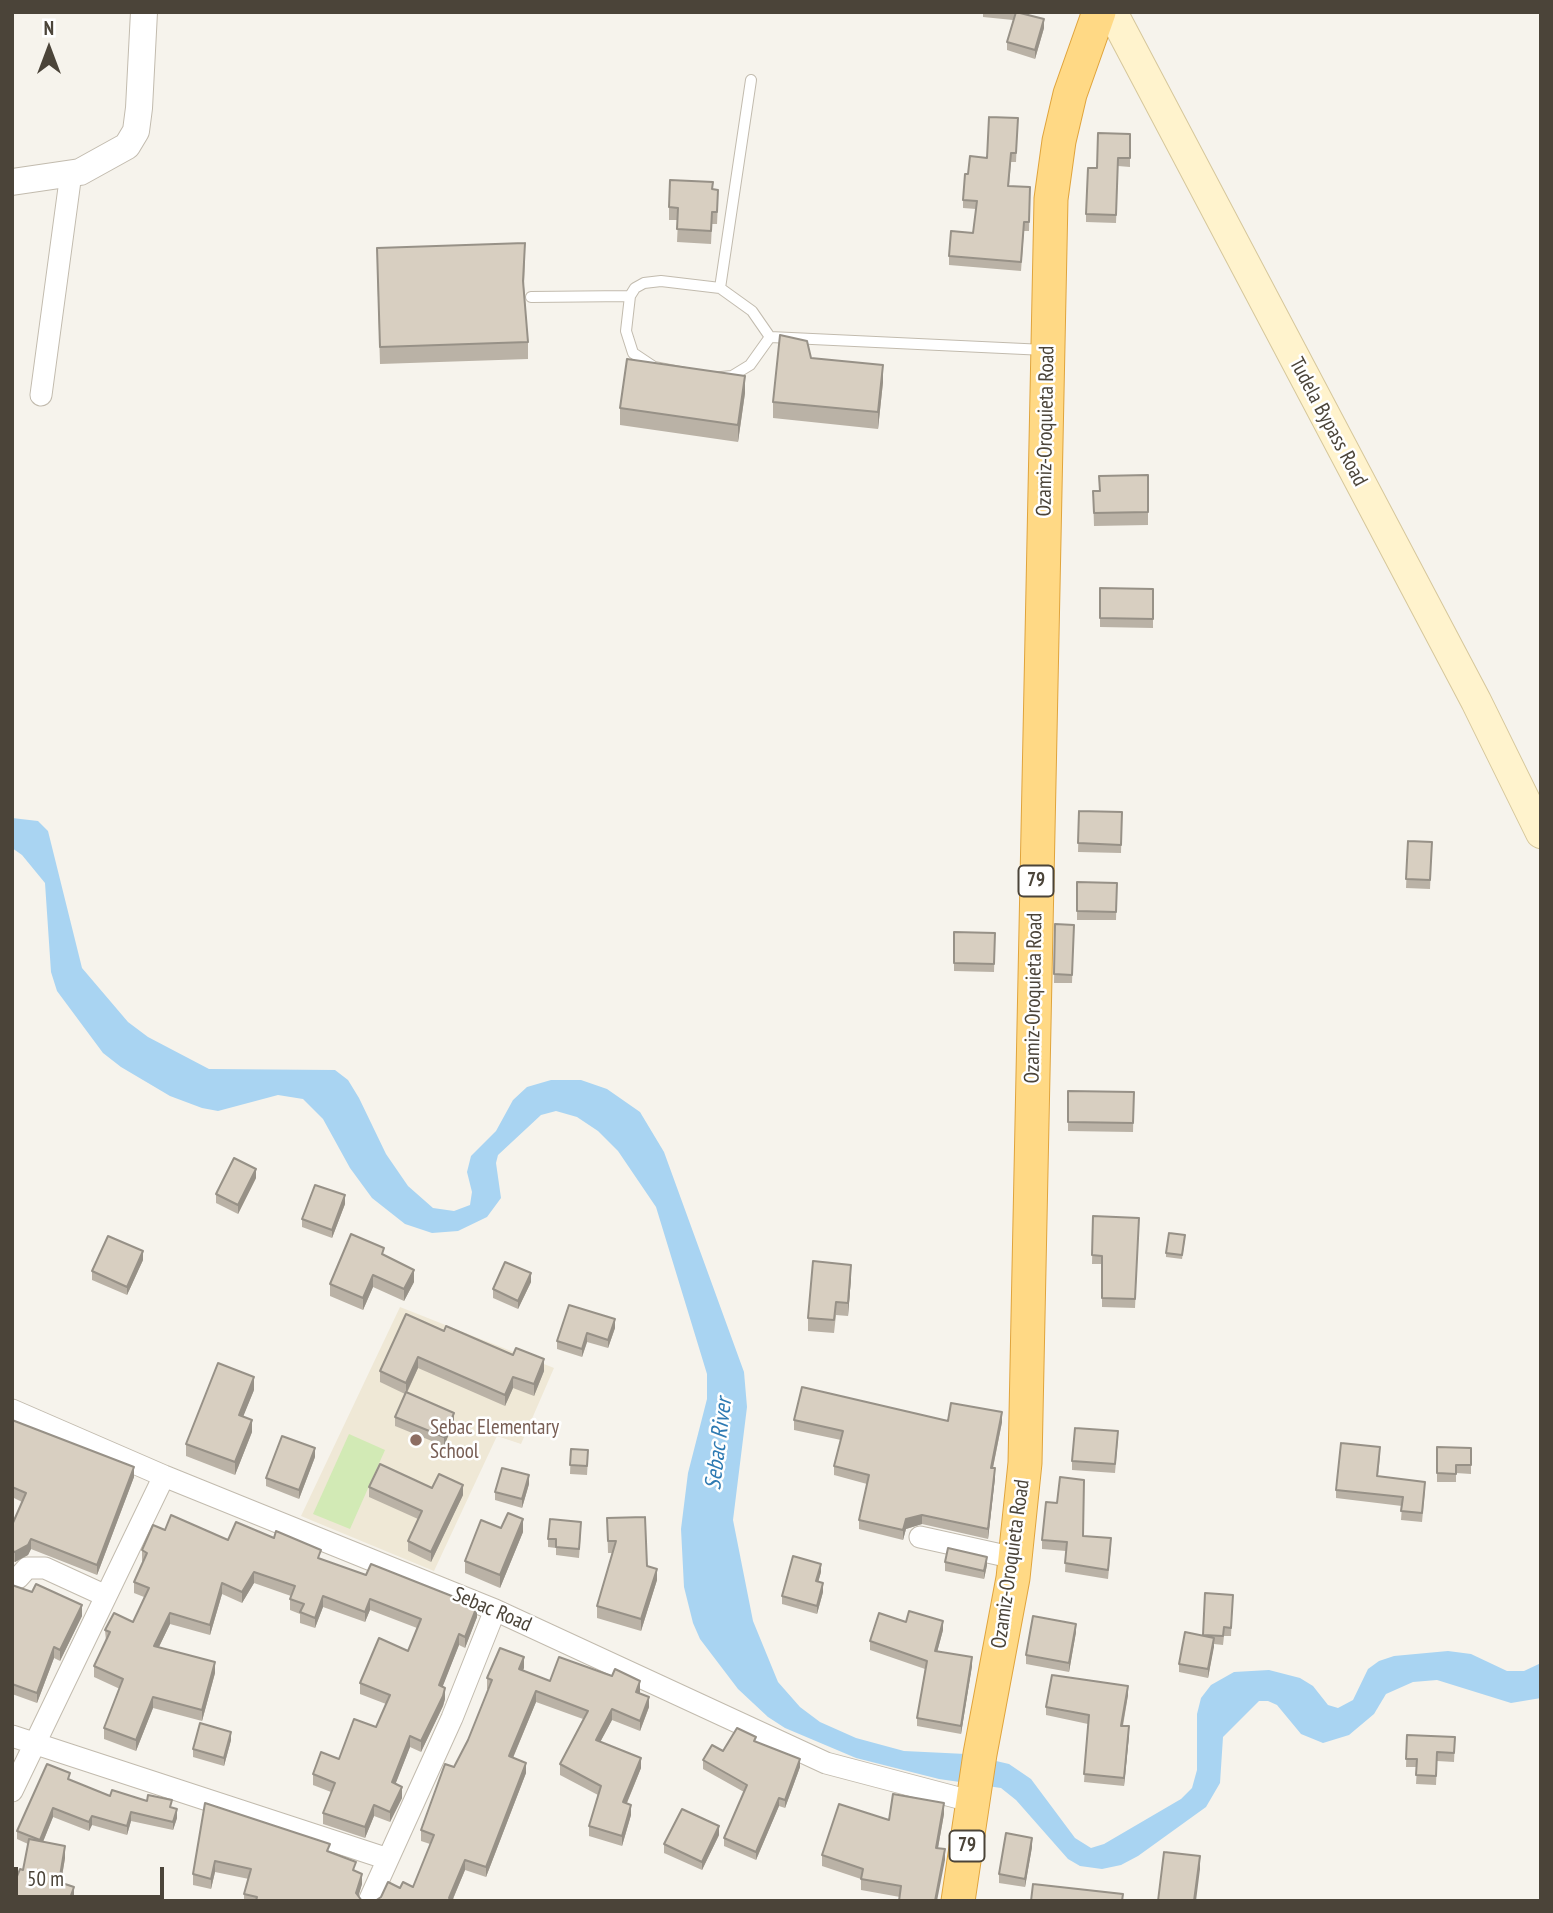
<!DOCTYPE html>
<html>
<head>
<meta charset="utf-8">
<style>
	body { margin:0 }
	#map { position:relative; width:1553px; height:1913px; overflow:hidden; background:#f6f3ec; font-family:"PT Sans Narrow",sans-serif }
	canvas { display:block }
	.frame { position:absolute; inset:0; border:14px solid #4b4439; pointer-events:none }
	.north { position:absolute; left:14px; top:14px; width:70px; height:70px; -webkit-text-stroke:5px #fff; paint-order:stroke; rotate:0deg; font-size:19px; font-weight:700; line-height:28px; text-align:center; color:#4b4439 }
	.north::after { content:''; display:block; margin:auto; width:24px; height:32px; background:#4b4439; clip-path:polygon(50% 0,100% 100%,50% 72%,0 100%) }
	.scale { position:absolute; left:14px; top:1867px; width:150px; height:32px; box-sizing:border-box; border:4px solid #4b4439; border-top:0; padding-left:9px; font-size:21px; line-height:24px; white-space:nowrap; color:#4b4439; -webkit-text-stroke:5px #fff; paint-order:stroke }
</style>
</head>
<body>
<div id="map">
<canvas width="1553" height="1913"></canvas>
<div class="frame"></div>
<div class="north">N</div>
<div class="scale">50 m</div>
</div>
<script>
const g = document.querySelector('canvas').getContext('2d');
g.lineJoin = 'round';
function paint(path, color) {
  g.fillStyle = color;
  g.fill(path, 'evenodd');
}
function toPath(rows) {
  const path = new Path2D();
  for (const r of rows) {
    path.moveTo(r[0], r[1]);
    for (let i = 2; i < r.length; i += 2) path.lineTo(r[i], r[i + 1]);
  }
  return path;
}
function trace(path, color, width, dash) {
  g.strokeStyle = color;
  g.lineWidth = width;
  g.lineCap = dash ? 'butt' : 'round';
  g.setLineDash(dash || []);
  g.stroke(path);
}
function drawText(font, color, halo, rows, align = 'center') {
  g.font = font + ' "PT Sans Narrow",sans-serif';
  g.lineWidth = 5;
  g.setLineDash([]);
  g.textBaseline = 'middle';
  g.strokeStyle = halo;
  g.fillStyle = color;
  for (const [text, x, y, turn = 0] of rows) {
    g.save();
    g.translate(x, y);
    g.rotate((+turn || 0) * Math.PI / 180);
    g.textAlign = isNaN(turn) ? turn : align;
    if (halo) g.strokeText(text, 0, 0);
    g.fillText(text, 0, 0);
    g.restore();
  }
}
paint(toPath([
	[400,1307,554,1368,521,1444,497,1436,434,1571,301,1516]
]), '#efe8d6');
paint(toPath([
	[349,1434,385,1450,350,1529,313,1514]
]), '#d2eab5');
paint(toPath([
	[12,818,38,821,48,831,82,968,128,1022,148,1037,209,1069,335,1070,348,1080,359,1098,386,1154,408,1186,433,1208,454,1211,470,1205,472,1192,467,1172,471,1156,496,1131,513,1100,527,1087,551,1080,581,1080,607,1089,640,1112,664,1152,744,1372,747,1407,733,1520,753,1621,778,1682,800,1707,820,1722,856,1738,904,1751,966,1754,1009,1764,1031,1779,1075,1838,1091,1848,1104,1844,1181,1799,1192,1788,1197,1770,1197,1714,1201,1698,1211,1685,1234,1672,1269,1670,1300,1678,1313,1686,1328,1705,1338,1708,1353,1700,1368,1669,1379,1661,1394,1656,1448,1651,1471,1654,1507,1671,1524,1671,1541,1663,1541,1698,1511,1703,1437,1680,1413,1682,1386,1694,1374,1714,1349,1735,1323,1743,1301,1734,1277,1705,1268,1701,1259,1701,1223,1737,1220,1783,1206,1807,1138,1856,1121,1865,1102,1869,1080,1866,1068,1859,1016,1800,1001,1788,939,1779,856,1758,785,1728,768,1717,738,1689,700,1639,693,1623,684,1587,681,1529,688,1473,707,1399,707,1374,656,1207,618,1151,598,1131,577,1117,556,1111,541,1115,498,1155,496,1163,501,1198,487,1217,458,1231,432,1233,405,1224,372,1198,350,1168,323,1119,303,1099,278,1095,218,1111,202,1108,170,1096,121,1067,103,1053,57,991,51,972,45,883,22,855,12,848]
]), '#a9d4f2');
const service = toPath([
	[661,281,720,288,752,311,770,337,750,365,732,376,711,378,654,367,633,353,626,331,630,296,635,288,644,283,661,281],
	[720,288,751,80],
	[531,297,630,296],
	[770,337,1045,350]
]);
const minor = toPath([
	[41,395,71,173],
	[12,1410,164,1476,495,1610,826,1763,974,1802],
	[920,1537,1015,1558],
	[18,1578,27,1568,45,1568,106,1596],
	[12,1736,388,1859],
	[12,1791,164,1476],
	[369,1901,452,1718,495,1610]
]);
const tertiary = toPath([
	[12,182,80,172,127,146,136,131,139,108,144,12]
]);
const secondary = toPath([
	[1112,12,1476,701,1541,833]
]);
const trunk = toPath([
	[958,1901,980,1754,1013,1578,1025,1463,1051,199,1059,141,1070,94,1099,12]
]);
trace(service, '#c2bbae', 12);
trace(minor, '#c2bbae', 23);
trace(tertiary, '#c2bbae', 28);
trace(secondary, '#d6c79b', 32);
trace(trunk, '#e0a43c', 35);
trace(service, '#fff', 10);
trace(minor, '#fff', 21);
trace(tertiary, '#fff', 26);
trace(secondary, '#fff3cd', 30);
trace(trunk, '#ffd985', 33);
paint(toPath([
	[983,12,1030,12,1029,15,1044,28,1035,59,1007,50,1007,42,1013,20,983,17],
	[1018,118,1016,162,1011,162,1009,186,1030,187,1029,231,1024,231,1021,271,949,265,949,256,973,233,976,209,963,208,963,200,987,158],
	[1130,134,1130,167,1118,166,1116,223,1086,222,1086,214,1097,168],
	[713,189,718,202,717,224,712,224,711,244,677,242,678,220,669,220,669,207],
	[525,260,524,286,528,342,528,359,380,364,377,265],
	[811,358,883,382,878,429,773,418,773,402],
	[745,393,738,442,620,425,620,408],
	[1148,475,1148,525,1094,526,1093,491,1100,491],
	[1100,588,1153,589,1153,628,1100,627],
	[1079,811,1122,812,1121,853,1078,852],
	[1408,841,1432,842,1430,889,1406,888],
	[1077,882,1117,883,1116,920,1077,920],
	[1055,924,1074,925,1072,983,1054,983],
	[954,932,995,933,994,972,954,971],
	[1068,1091,1134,1092,1133,1132,1068,1131],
	[256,1178,238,1214,216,1203,216,1194],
	[345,1204,332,1238,302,1227,302,1219],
	[1093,1216,1139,1218,1135,1308,1102,1307,1102,1264,1092,1264],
	[1185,1239,1182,1259,1166,1257,1166,1253],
	[384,1256,414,1282,404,1301,373,1287,363,1310,330,1296,330,1284],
	[143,1260,127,1295,92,1280,92,1271],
	[851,1278,848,1316,836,1315,834,1333,808,1331,808,1318],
	[531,1282,518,1309,493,1298,493,1289],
	[569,1305,615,1328,608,1348,587,1342,582,1357,557,1349,557,1341],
	[444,1331,544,1371,534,1396,513,1388,505,1406,418,1368,407,1393,454,1422,444,1446,395,1426,395,1417,405,1394,380,1382,380,1371],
	[254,1390,243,1416,252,1432,235,1475,186,1456,186,1444],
	[12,1420,134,1477,97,1575,31,1549,28,1555,15,1562,12,1561,12,1525,22,1502,12,1497],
	[794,1420,1002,1422,993,1468,995,1478,988,1539,922,1524,906,1529,903,1540,859,1529,859,1520,867,1484,834,1475,834,1466,841,1440,794,1430],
	[1118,1439,1115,1473,1072,1470,1072,1461],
	[1437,1447,1471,1448,1471,1474,1456,1473,1456,1482,1437,1482],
	[571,1449,588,1458,587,1475,570,1474],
	[1380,1456,1378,1476,1425,1490,1422,1522,1401,1520,1402,1506,1336,1498,1336,1490],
	[315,1457,299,1499,266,1486,266,1478],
	[529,1484,522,1508,495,1500,495,1492],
	[369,1487,432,1488,463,1495,431,1562,408,1551,408,1541,418,1519,369,1497],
	[607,1518,647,1566,657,1580,641,1631,597,1618,597,1606,612,1553,608,1553],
	[501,1528,523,1532,500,1588,465,1573,465,1561],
	[165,1530,228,1540,321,1559,477,1617,465,1648,459,1645,442,1687,445,1699,443,1706,421,1752,410,1747,395,1784,402,1798,390,1822,374,1816,365,1838,323,1824,323,1813,331,1792,313,1785,313,1774,339,1759,376,1727,386,1704,360,1694,360,1683,408,1651,417,1628,370,1610,365,1622,323,1607,315,1628,300,1623,300,1614,290,1610,290,1599,291,1596,254,1583,242,1603,222,1594,210,1635,170,1624,159,1647,215,1673,202,1721,153,1708,136,1751,104,1739,104,1728,120,1689,94,1677,94,1666,106,1641,105,1630,133,1622,144,1597,134,1593,134,1582,143,1562,142,1561,142,1550],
	[581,1531,579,1558,556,1555,556,1548,548,1547,548,1539],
	[1084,1536,1111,1546,1108,1579,1065,1572,1066,1551,1042,1549,1042,1540],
	[945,1562,987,1565,984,1579,945,1571],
	[821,1572,818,1582,823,1592,817,1614,782,1604,782,1596],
	[12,1585,82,1616,60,1661,54,1658,37,1703,12,1694],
	[1233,1595,1231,1636,1224,1636,1223,1645,1214,1644,1208,1678,1179,1672,1179,1664,1203,1636],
	[906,1622,943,1630,937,1652,972,1666,961,1734,917,1726,917,1718,925,1669,870,1650,870,1641],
	[1076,1632,1069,1672,1026,1664,1026,1655],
	[524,1668,523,1670,550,1681,640,1692,640,1693,649,1707,640,1731,612,1720,600,1742,641,1768,627,1803,631,1815,622,1846,589,1836,589,1826,598,1795,560,1775,560,1764,583,1719,536,1702,513,1758,526,1773,486,1877,465,1870,453,1899,400,1888,413,1887,430,1844,421,1841,421,1830,468,1740,489,1689,487,1689,487,1678],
	[1128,1695,1123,1726,1129,1735,1124,1786,1084,1782,1088,1724,1046,1715,1046,1707],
	[1407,1735,1455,1737,1454,1762,1437,1761,1436,1785,1416,1784,1417,1767,1406,1767],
	[231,1740,224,1766,193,1757,193,1749],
	[756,1742,800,1767,785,1808,779,1806,756,1860,724,1846,724,1838,744,1792,703,1769,703,1760,723,1751],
	[70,1780,110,1796,172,1808,177,1818,173,1830,131,1821,127,1835,92,1825,89,1831,53,1817,43,1842,65,1858,61,1882,74,1899,74,1901,12,1901,16,1879,23,1870,28,1844,17,1839,17,1831],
	[205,1803,330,1852,356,1871,362,1884,358,1896,362,1901,244,1901,244,1894,249,1879,215,1872,211,1889,193,1885,193,1874],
	[944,1814,938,1848,945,1860,900,1897,861,1890,861,1879,822,1866,822,1855,889,1820],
	[719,1835,702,1870,664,1853,664,1844],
	[1032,1847,1025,1887,999,1883,999,1874]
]), '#bab2a6');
paint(toPath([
	[1044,19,1044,28,1035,59,1035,50],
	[883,365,883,382,878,429,878,412],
	[745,376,745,393,738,442,738,425],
	[256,1169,256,1178,238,1214,238,1205],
	[345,1195,345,1204,332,1238,332,1230],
	[143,1251,143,1260,127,1295,127,1287],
	[851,1265,851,1278,848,1316,848,1303],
	[414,1270,414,1282,404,1301,404,1289],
	[531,1273,531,1282,518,1309,518,1301],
	[373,1275,373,1287,363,1310,363,1298],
	[615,1319,615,1328,608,1348,608,1340],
	[587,1333,587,1342,582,1357,582,1349],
	[418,1357,418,1368,406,1394,406,1383],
	[544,1359,544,1371,534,1396,534,1384],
	[254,1377,254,1390,239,1427,239,1415],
	[513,1377,513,1388,505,1406,505,1395],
	[1002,1412,1002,1422,991,1477,991,1468],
	[454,1413,454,1422,444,1446,444,1437],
	[252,1420,252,1432,235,1475,235,1462],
	[315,1448,315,1457,299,1499,299,1490],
	[134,1467,134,1477,97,1575,97,1565],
	[995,1468,995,1478,988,1539,988,1529],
	[529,1475,529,1484,522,1508,522,1499],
	[463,1485,463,1495,431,1562,431,1552],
	[922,1515,922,1524,906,1529,903,1540,903,1530,906,1519],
	[523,1519,523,1532,500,1588,500,1575],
	[31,1539,31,1549,28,1555,15,1562,15,1552],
	[987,1557,987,1565,984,1579,984,1571],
	[821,1564,821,1572,816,1590,816,1581],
	[657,1569,657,1580,641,1631,641,1619],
	[254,1572,254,1583,242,1603,242,1592],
	[222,1583,222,1594,210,1635,210,1625],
	[823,1583,823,1592,817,1614,817,1606],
	[323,1596,323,1607,315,1628,315,1618],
	[370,1599,370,1610,365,1622,365,1612],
	[82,1605,82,1616,60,1661,60,1650],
	[477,1606,477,1617,465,1648,465,1637],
	[170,1613,170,1624,154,1657,154,1646],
	[943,1621,943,1630,935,1660,935,1651],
	[1076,1624,1076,1632,1069,1672,1069,1663],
	[459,1634,459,1645,439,1696,439,1685],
	[1214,1638,1214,1647,1208,1678,1208,1669],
	[54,1647,54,1658,37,1703,37,1693],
	[524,1657,524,1668,519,1679,519,1669],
	[972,1657,972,1666,961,1734,961,1726],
	[215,1662,215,1673,202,1721,202,1710],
	[640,1681,640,1692,636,1702,636,1692],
	[1128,1686,1128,1695,1121,1734,1121,1726],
	[445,1688,445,1699,443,1706,421,1752,421,1741],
	[536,1691,536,1702,509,1767,509,1756],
	[153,1697,153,1708,136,1751,136,1740],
	[649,1697,649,1707,640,1731,640,1721],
	[612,1709,612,1720,596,1750,596,1740],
	[1129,1726,1129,1735,1124,1786,1124,1778],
	[231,1732,231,1740,224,1766,224,1758],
	[410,1736,410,1747,392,1793,392,1782],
	[641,1758,641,1768,623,1812,623,1802],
	[800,1759,800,1767,785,1808,785,1800],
	[526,1763,526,1773,486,1877,486,1867],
	[402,1787,402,1798,390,1822,390,1812],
	[779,1798,779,1806,756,1860,756,1852],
	[944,1803,944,1814,936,1859,936,1848],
	[374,1805,374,1816,365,1838,365,1827],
	[631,1805,631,1815,622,1846,622,1836],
	[53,1808,53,1817,40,1849,40,1840],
	[177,1809,177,1818,173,1830,173,1822],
	[131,1812,131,1821,127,1835,127,1826],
	[92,1816,92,1825,89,1831,89,1822],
	[719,1826,719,1835,702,1870,702,1862],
	[1032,1838,1032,1847,1025,1887,1025,1879],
	[65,1846,65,1858,59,1894,59,1882],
	[945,1849,945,1860,937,1901,935,1901],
	[1200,1856,1200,1869,1196,1901,1194,1901],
	[465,1860,465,1870,452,1901,449,1898],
	[215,1861,215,1872,211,1889,211,1879],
	[362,1874,362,1884,357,1901,356,1893],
	[74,1887,74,1901,69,1901]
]), '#979187');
const building = toPath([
	[1016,12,1044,19,1035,50,1007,42,1016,12],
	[989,117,1018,118,1016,153,1011,153,1008,186,1030,187,1029,222,1024,222,1021,262,949,256,951,231,973,233,977,201,963,200,965,174,968,174,970,156,987,158,989,117],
	[1098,133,1130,134,1130,158,1118,158,1116,215,1086,214,1088,168,1097,168,1098,133],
	[670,180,713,182,712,189,718,190,717,212,712,212,711,231,677,229,678,208,669,207,670,180],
	[525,243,523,281,528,342,380,347,377,248,525,243],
	[780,335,807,341,811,358,883,365,878,412,773,402,780,335],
	[627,359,745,376,738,425,620,408,627,359],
	[1148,475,1148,512,1094,513,1093,491,1100,491,1099,476,1148,475],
	[1100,588,1153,589,1153,619,1100,618,1100,588],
	[1079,811,1122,812,1121,845,1078,843,1079,811],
	[1408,841,1432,842,1430,880,1406,879,1408,841],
	[1077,882,1117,883,1116,912,1077,911,1077,882],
	[1055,924,1074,925,1072,975,1054,974,1055,924],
	[954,932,995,933,994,964,954,963,954,932],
	[1068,1091,1134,1092,1133,1123,1068,1122,1068,1091],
	[234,1158,256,1169,238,1205,216,1194,234,1158],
	[315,1185,345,1195,332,1230,302,1219,315,1185],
	[1093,1216,1139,1218,1135,1299,1102,1298,1102,1256,1092,1255,1093,1216],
	[1169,1233,1185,1235,1182,1255,1166,1253,1169,1233],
	[351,1234,384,1248,382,1254,414,1270,404,1289,373,1275,363,1298,330,1284,351,1234],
	[108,1236,143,1251,127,1287,92,1271,108,1236],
	[813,1261,851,1265,848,1303,836,1302,834,1320,808,1318,813,1261],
	[505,1262,531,1273,518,1301,493,1289,505,1262],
	[569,1305,615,1319,608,1340,587,1333,582,1349,557,1341,569,1305],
	[406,1314,444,1331,446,1326,513,1355,516,1348,544,1359,534,1384,513,1377,505,1395,418,1357,406,1383,380,1371,406,1314],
	[218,1363,254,1377,239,1415,252,1420,235,1462,186,1444,218,1363],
	[802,1387,948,1421,951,1403,1002,1412,991,1468,995,1468,988,1529,922,1515,906,1519,903,1530,859,1520,869,1475,834,1466,843,1431,794,1420,802,1387],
	[406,1392,454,1413,444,1437,395,1417,406,1392],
	[12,1420,134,1467,97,1565,31,1539,28,1545,15,1552,12,1551,12,1525,26,1493,12,1487,12,1420],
	[1075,1428,1118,1431,1115,1464,1072,1461,1075,1428],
	[282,1436,315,1448,299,1490,266,1478,282,1436],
	[1341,1443,1380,1447,1377,1476,1425,1482,1422,1513,1401,1511,1403,1497,1336,1490,1341,1443],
	[1437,1447,1471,1448,1471,1465,1456,1465,1456,1474,1437,1473,1437,1447],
	[571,1449,588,1450,587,1466,570,1465,571,1449],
	[380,1464,432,1488,439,1474,463,1485,431,1552,408,1541,422,1511,369,1487,380,1464],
	[502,1468,529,1475,522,1499,495,1492,502,1468],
	[1060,1477,1084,1480,1083,1536,1111,1538,1108,1570,1065,1563,1067,1542,1042,1540,1046,1502,1057,1503,1060,1477],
	[508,1513,523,1519,500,1575,465,1561,481,1520,501,1528,508,1513],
	[171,1515,228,1540,236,1522,274,1538,276,1531,321,1550,318,1558,366,1575,371,1564,477,1606,465,1637,459,1634,439,1685,445,1688,443,1696,421,1741,410,1736,392,1782,402,1787,390,1812,374,1805,365,1827,323,1813,335,1783,313,1774,321,1752,339,1759,354,1719,376,1727,390,1695,360,1683,379,1638,408,1651,421,1619,370,1599,365,1612,323,1596,315,1618,300,1612,304,1604,290,1599,295,1586,254,1572,242,1592,222,1583,210,1625,170,1613,154,1646,215,1662,202,1710,153,1697,136,1740,104,1728,123,1679,94,1666,110,1632,105,1630,114,1613,133,1622,149,1588,134,1582,147,1553,142,1550,153,1525,165,1530,171,1515],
	[645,1517,647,1566,657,1569,641,1619,597,1606,616,1541,608,1541,607,1518,645,1517],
	[550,1519,581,1522,579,1549,556,1547,556,1539,548,1539,550,1519],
	[948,1548,987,1557,984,1571,945,1562,948,1548],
	[793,1556,821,1564,816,1581,823,1583,817,1606,782,1596,793,1556],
	[36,1584,82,1605,60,1650,54,1647,37,1693,12,1684,12,1585,32,1592,36,1584],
	[1205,1593,1233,1595,1231,1628,1224,1627,1223,1636,1203,1635,1205,1593],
	[909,1611,943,1621,935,1651,972,1657,961,1726,917,1718,927,1661,870,1641,879,1613,906,1622,909,1611],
	[1033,1616,1076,1624,1069,1663,1026,1655,1033,1616],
	[1185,1632,1214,1638,1208,1669,1179,1664,1185,1632],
	[500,1648,524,1657,519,1669,550,1681,559,1657,612,1676,615,1669,640,1681,636,1692,649,1697,640,1721,612,1709,596,1740,641,1758,623,1802,631,1805,622,1836,589,1826,601,1786,560,1764,588,1711,536,1691,509,1756,526,1763,486,1867,465,1860,449,1898,456,1901,375,1901,381,1897,388,1882,400,1888,403,1882,413,1887,434,1835,421,1830,445,1764,454,1767,468,1740,492,1680,487,1678,500,1648],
	[1052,1675,1128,1686,1121,1726,1129,1726,1124,1778,1084,1774,1089,1715,1046,1707,1052,1675],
	[200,1723,231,1732,224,1758,193,1749,200,1723],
	[737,1728,756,1737,754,1741,800,1759,785,1800,779,1798,756,1852,724,1838,747,1785,703,1760,712,1745,723,1751,737,1728],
	[1407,1735,1455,1737,1454,1753,1437,1752,1436,1776,1416,1775,1417,1759,1406,1759,1407,1735],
	[47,1764,70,1773,68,1779,110,1796,112,1790,147,1801,148,1795,172,1800,170,1807,177,1809,173,1822,131,1812,127,1826,92,1816,89,1822,53,1808,40,1840,17,1831,47,1764],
	[893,1794,944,1803,936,1848,945,1849,935,1901,899,1901,901,1886,861,1879,863,1869,822,1855,839,1804,889,1820,893,1794],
	[205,1803,330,1844,327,1851,356,1862,353,1870,362,1874,356,1893,362,1901,256,1901,257,1897,244,1894,251,1869,215,1861,211,1879,193,1874,205,1803],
	[682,1809,719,1826,702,1862,664,1844,682,1809],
	[1006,1833,1032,1838,1025,1879,999,1874,1006,1833],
	[29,1839,65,1846,59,1882,74,1887,69,1901,12,1901,12,1877,16,1879,20,1869,23,1870,29,1839],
	[1164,1852,1200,1856,1194,1901,1158,1901,1164,1852],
	[1033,1884,1123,1894,1122,1901,1031,1901,1033,1884]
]);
paint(building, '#d8cfc1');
trace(building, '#979187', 2);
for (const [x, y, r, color] of [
	[416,1440,7,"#8d6e63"]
]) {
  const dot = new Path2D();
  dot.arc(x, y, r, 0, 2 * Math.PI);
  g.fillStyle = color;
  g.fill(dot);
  trace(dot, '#fff', 2.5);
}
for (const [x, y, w] of [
	[1036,881,35],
	[967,1846,35]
]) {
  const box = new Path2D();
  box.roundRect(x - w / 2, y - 15.5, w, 31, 5);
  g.fillStyle = '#fff';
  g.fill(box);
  trace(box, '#4b4439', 2);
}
drawText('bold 19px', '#4b4439', null, [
	["79",1036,881],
	["79",967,1846]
]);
drawText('21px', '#4b4439', '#fff', [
	["Tudela Bypass Road",1328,422,62],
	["Ozamiz-Oroquieta Road",1046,431,-89],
	["Ozamiz-Oroquieta Road",1034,998,-89],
	["Ozamiz-Oroquieta Road",1011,1564,-82],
	["Sebac Road",492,1610,23]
]);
drawText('21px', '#785e54', '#fff', [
	["Sebac Elementary",430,1428],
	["School",430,1452]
], 'left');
drawText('italic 23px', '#2e7ab2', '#fff', [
	["Sebac River",719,1444,-83]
]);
</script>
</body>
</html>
